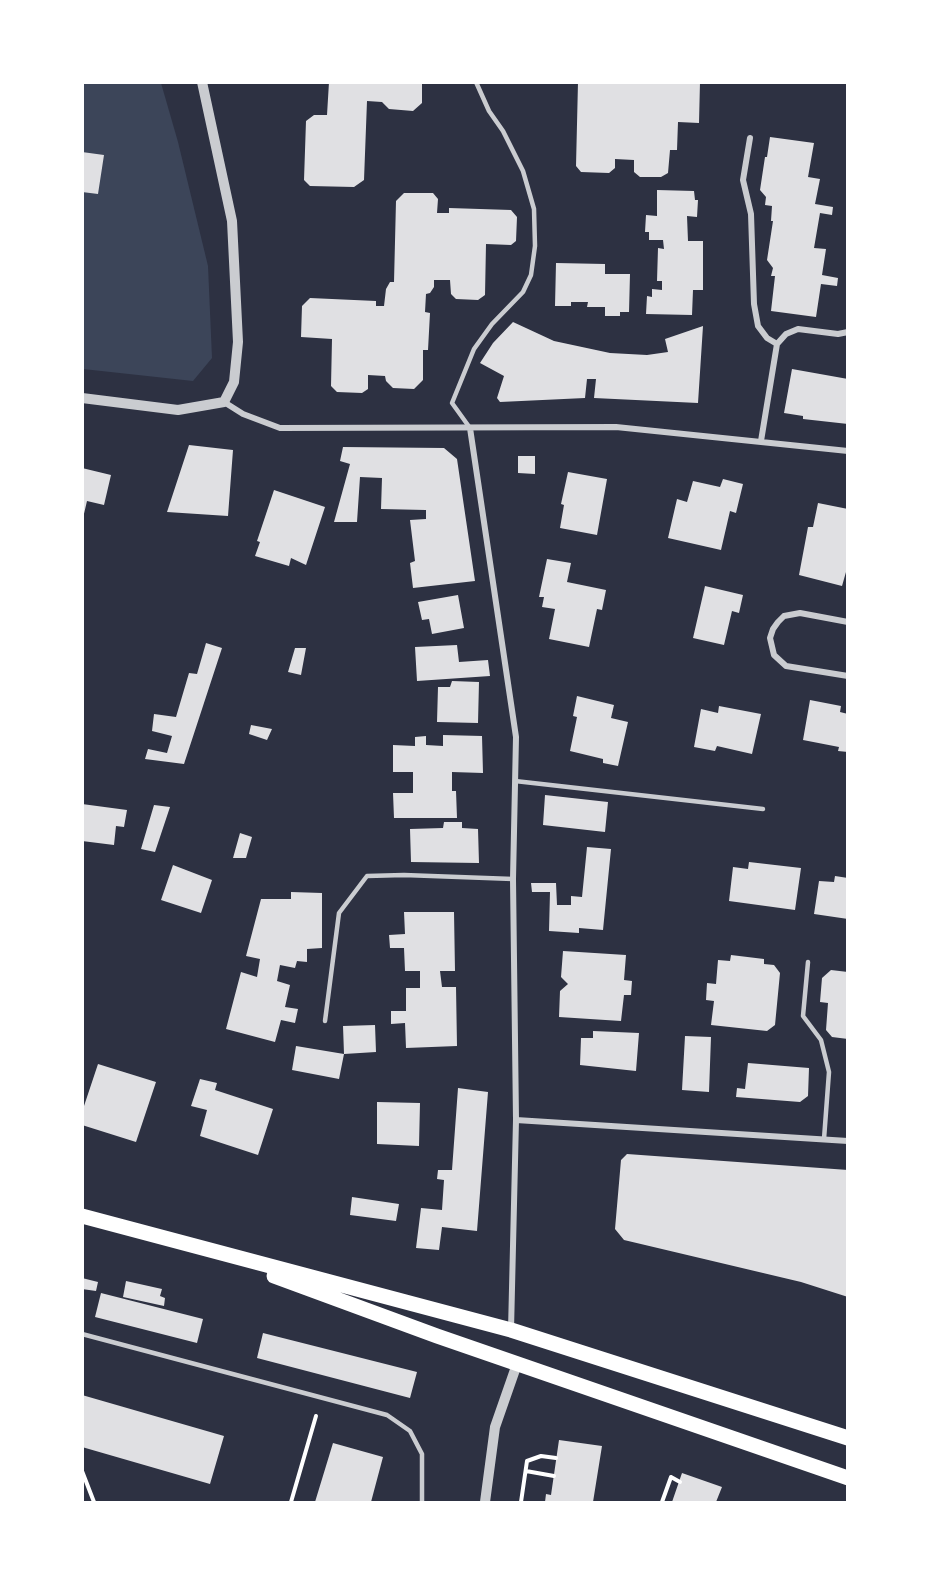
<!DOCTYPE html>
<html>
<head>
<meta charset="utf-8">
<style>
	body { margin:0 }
	#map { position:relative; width:930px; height:1585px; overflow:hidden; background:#2d3142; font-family:"DejaVu Sans",sans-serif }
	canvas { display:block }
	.frame { position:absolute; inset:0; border:84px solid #fff; pointer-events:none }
</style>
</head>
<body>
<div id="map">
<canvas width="930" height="1585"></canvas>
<div class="frame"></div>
</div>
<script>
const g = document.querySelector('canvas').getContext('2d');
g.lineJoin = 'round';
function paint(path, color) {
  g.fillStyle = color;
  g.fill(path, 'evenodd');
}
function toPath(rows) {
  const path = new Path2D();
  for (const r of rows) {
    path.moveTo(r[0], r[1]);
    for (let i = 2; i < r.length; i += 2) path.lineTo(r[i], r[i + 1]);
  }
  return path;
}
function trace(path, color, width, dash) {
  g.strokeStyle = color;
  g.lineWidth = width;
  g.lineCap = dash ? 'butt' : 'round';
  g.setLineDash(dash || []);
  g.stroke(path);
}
paint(toPath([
	[83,83,161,83,178,142,208,266,212,358,193,381,83,369]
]), '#3c4559');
paint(toPath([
	[329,82,422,82,422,103,413,111,389,109,382,102,367,101,364,180,354,187,310,186,304,180,306,121,314,115,327,115],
	[578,82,700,82,699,123,678,122,677,150,670,150,668,173,661,177,640,177,634,172,634,160,615,159,615,168,609,173,581,172,576,166],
	[770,137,814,143,808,177,820,179,815,204,833,207,832,215,820,213,814,248,826,249,822,275,838,278,837,286,821,284,816,317,771,311,775,276,771,276,773,268,767,260,773,221,771,221,772,206,765,205,766,197,760,190,765,157,767,157],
	[82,152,104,155,98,194,82,192],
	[657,190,694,191,695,200,698,200,697,217,687,216,688,241,703,241,703,290,693,290,692,315,646,314,647,296,652,297,652,289,662,290,662,281,657,281,658,248,664,249,663,240,649,240,649,232,645,232,646,215,657,216],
	[404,193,433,193,438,199,437,213,449,213,449,208,511,210,517,217,516,241,511,245,486,244,485,295,478,300,456,299,451,294,450,280,434,280,434,287,430,293,426,294,425,312,430,313,428,350,423,350,423,380,414,389,393,388,386,381,385,376,368,375,368,389,362,393,337,392,331,386,332,339,301,337,302,306,310,298,376,301,376,306,384,306,386,289,390,282,394,282,396,201],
	[556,263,605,264,605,274,630,274,629,312,620,312,620,316,605,316,605,307,587,307,588,302,571,302,571,306,555,306],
	[513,322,554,341,610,353,647,355,668,352,665,339,703,326,698,403,594,398,596,379,587,379,585,398,500,402,497,398,504,376,480,363,493,343],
	[792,369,848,379,848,424,803,419,803,416,784,413],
	[189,445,233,450,228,516,167,512],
	[343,447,444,448,457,459,475,581,413,588,410,563,415,561,410,520,426,519,426,510,381,509,382,478,360,477,357,522,334,522,350,464,340,461],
	[518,456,535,456,535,474,518,473],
	[82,468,111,475,104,505,87,501,83,518],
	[568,472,607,479,597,535,560,528,564,505,561,504],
	[723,479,743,484,736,513,730,511,721,550,668,538,677,499,687,502,693,481,720,487],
	[274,490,325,507,306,565,291,558,289,566,255,556,260,542,257,541],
	[818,503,848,509,848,572,846,572,842,586,799,575,808,527,813,527],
	[547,559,571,563,567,582,606,590,602,610,597,609,589,647,549,639,555,609,542,607,544,597,539,597],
	[705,586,743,595,739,613,732,611,724,645,693,638],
	[458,595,464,628,432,634,429,619,422,620,418,602],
	[206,643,222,648,184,764,145,759,148,749,167,753,172,736,152,731,154,714,176,717,189,673,197,674],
	[457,645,459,662,488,660,490,676,417,681,415,647],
	[295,648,306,648,301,675,288,672],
	[452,681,479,682,478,723,437,722,438,687,450,687],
	[577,696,614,705,611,718,628,722,618,766,603,763,603,759,570,751,577,717,573,716],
	[810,700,841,706,840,712,848,714,848,752,838,751,839,747,803,740],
	[719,706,761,714,752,754,717,746,715,751,694,747,701,709,718,713],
	[251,725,272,729,267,740,249,734],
	[443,735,482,736,483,773,452,772,452,791,456,791,457,818,394,818,393,793,413,793,413,772,393,772,393,745,415,746,415,737,426,736,426,745,443,746],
	[545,795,608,802,605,832,543,825],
	[82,804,127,810,124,827,116,826,114,845,82,841],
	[154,805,170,807,155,852,141,849],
	[444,822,462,822,462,828,478,829,479,863,411,862,410,829,443,828],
	[240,833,252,837,246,858,233,858],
	[587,847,611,849,603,930,579,928,579,933,549,931,550,892,532,892,531,883,556,883,557,905,571,905,571,896,582,897],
	[749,862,801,868,795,910,729,901,733,867,748,869],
	[173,865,212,880,201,913,161,900],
	[835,876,848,878,848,919,814,914,819,881,834,882],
	[291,892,322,893,322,948,307,949,307,962,297,961,295,968,280,965,277,981,290,985,285,1007,298,1009,295,1023,281,1020,275,1042,226,1029,241,972,257,977,260,959,246,956,261,899,291,899],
	[404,912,454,912,455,971,440,971,442,987,456,987,457,1046,406,1048,405,1023,391,1024,391,1011,406,1011,406,988,420,988,420,971,405,971,404,948,390,948,389,935,405,934],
	[563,951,626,955,624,980,632,981,631,995,624,995,621,1021,559,1017,560,991,568,984,561,977],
	[731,955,764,959,764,964,774,965,780,973,775,1025,767,1031,711,1025,714,1001,706,1000,707,983,716,984,718,960,730,961],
	[831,970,848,972,848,1039,832,1037,826,1030,828,1003,820,1002,822,978],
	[375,1025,376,1052,344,1054,343,1026],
	[593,1031,639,1033,636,1071,580,1065,581,1038,593,1038],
	[685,1036,711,1037,709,1092,682,1090],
	[296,1046,344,1054,339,1079,292,1070],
	[748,1063,809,1068,808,1096,800,1102,736,1097,737,1088,745,1089],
	[98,1064,156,1082,136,1142,82,1125,82,1112],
	[200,1079,217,1083,215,1090,273,1109,258,1155,200,1136,207,1110,191,1106],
	[458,1088,488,1092,477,1231,442,1227,439,1250,416,1248,421,1208,442,1210,444,1180,437,1179,438,1170,452,1170],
	[377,1102,420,1103,419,1146,377,1144],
	[627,1154,848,1170,848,1297,801,1282,624,1240,615,1229,621,1160],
	[352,1197,399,1204,396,1221,350,1215],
	[82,1278,98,1282,96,1291,82,1289],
	[126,1281,162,1289,160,1296,165,1298,164,1306,123,1297],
	[101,1293,203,1319,197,1343,95,1317],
	[263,1333,417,1372,410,1398,257,1358],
	[82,1395,224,1436,210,1484,82,1447],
	[559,1440,602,1446,593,1502,545,1502,546,1494,551,1495],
	[333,1443,383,1457,371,1502,315,1502],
	[682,1473,722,1487,716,1502,672,1502]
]), '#e0e0e3');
trace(toPath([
	[82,1471,94,1502],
	[526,1471,554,1476],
	[291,1502,316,1416],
	[521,1502,527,1461,541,1456,556,1458],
	[662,1502,671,1477,680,1482]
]), '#fff', 4);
trace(toPath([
	[470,428,452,403,474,349,492,324,523,292,531,275,535,246,534,209,523,171,503,131,489,111,476,82],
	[515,781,763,809],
	[808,962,803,1016,821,1040,829,1072,824,1139],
	[325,1021,339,913,367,876,404,875,513,879],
	[82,1334,387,1415,410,1431,422,1454,422,1502]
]), '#caccd0', 4.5);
trace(toPath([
	[750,138,743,180,751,214,754,304,758,326,767,338,777,344],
	[224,402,243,414,280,428,616,427,848,451],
	[470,428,516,737,513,879,516,1120,511,1330],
	[761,441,777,344,786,334,798,329,838,334,848,332],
	[848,622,800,613,784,616,778,622,773,629,770,638,774,655,786,666,848,676],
	[516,1120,848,1141]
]), '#caccd0', 6);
trace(toPath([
	[82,398,178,410,224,402,234,382,238,342,232,221,202,82],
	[485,1502,495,1427,517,1364]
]), '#caccd0', 10);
trace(toPath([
	[82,1216,511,1330,848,1438],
	[274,1276,437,1336,848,1478]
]), '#fff', 15);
</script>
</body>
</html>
